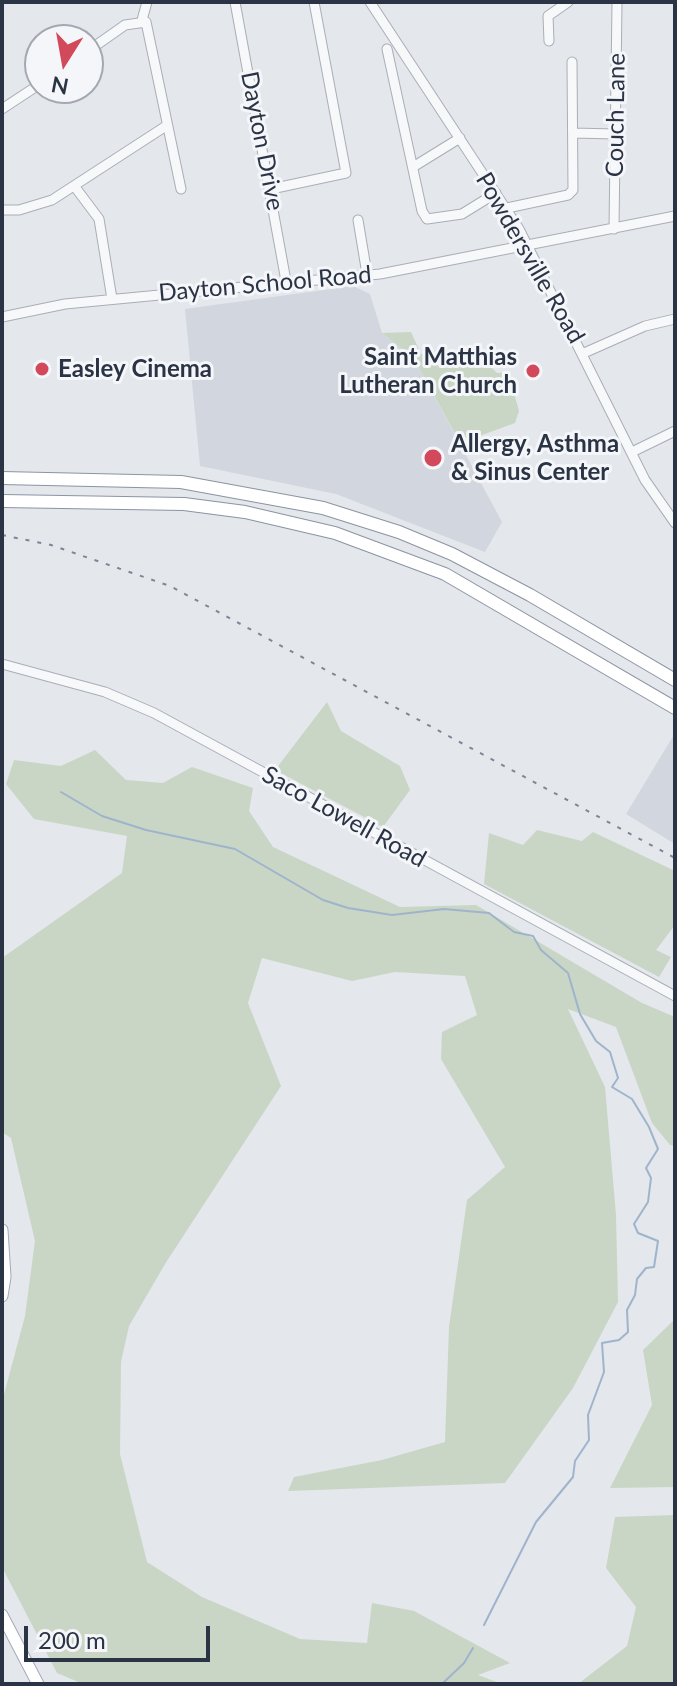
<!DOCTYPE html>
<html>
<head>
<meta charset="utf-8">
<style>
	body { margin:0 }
	#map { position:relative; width:677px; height:1686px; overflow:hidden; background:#e4e7ec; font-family:Lato,sans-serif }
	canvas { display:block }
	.frame { position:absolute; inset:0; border:4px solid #2b3445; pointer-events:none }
	.north { position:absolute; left:24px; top:24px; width:80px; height:80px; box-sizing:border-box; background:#f4f6f9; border:2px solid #a4a8b1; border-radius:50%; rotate:191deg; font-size:22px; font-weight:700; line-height:32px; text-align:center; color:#2b3445 }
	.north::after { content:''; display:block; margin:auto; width:28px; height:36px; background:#d1495b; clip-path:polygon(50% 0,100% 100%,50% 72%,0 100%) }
	.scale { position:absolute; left:24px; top:1626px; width:186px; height:36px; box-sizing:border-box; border:4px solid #2b3445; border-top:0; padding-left:10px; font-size:24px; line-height:28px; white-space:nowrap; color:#2b3445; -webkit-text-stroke:6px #f4f6f9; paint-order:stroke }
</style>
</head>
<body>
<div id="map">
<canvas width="677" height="1686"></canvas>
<div class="frame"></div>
<div class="north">N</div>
<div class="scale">200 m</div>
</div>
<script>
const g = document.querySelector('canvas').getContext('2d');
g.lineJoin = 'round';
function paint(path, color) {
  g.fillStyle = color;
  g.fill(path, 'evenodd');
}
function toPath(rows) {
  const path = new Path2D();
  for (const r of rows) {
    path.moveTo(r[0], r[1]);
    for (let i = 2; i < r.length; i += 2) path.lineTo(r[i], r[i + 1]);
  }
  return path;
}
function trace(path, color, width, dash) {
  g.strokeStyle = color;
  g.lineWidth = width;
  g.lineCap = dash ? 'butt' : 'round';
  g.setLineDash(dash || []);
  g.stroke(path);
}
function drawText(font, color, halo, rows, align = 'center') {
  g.font = font + ' Lato,sans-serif';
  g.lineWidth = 6;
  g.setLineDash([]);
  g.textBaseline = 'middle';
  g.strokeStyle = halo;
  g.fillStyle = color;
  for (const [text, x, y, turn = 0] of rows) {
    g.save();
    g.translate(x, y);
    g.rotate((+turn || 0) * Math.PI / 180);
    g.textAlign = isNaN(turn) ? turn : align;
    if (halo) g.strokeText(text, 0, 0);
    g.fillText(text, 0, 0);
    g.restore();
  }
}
paint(toPath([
	[353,286,370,294,382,333,413,357,502,522,485,552,336,494,200,466,185,309],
	[675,733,675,844,626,814]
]), '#d2d6de');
paint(toPath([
	[411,332,421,354,483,359,497,373,508,372,519,411,515,423,460,443,413,357,382,333],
	[327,702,341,731,400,766,410,790,383,827,275,770],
	[95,750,126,780,163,783,192,767,253,788,249,811,273,847,400,907,476,905,642,1003,675,1017,675,1146,670,1145,652,1123,616,1027,568,1009,605,1087,616,1215,618,1302,573,1388,505,1483,288,1491,294,1477,382,1460,445,1442,449,1327,467,1200,505,1167,441,1059,442,1032,477,1015,465,976,395,972,352,981,262,958,248,1003,281,1086,165,1264,129,1326,121,1362,120,1454,147,1562,202,1597,300,1639,367,1643,372,1603,414,1611,510,1663,478,1675,502,1684,83,1684,57,1673,2,1567,2,1402,25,1316,35,1241,11,1138,2,1132,2,958,122,873,127,836,34,819,6,784,14,760,61,766],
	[537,830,582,841,593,832,675,871,675,925,656,950,671,957,659,977,484,884,489,833,523,845],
	[675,1319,675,1487,610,1488,652,1405,643,1350],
	[675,1515,675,1684,578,1684,627,1646,636,1607,606,1568,615,1517]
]), '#c9d6c5');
trace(toPath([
	[61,792,102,816,146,830,235,849,323,900,348,908,392,915,444,909,489,913,514,932,533,936,541,950,568,973,580,1014,596,1041,610,1052,618,1078,612,1087,632,1099,649,1127,658,1149,646,1168,651,1178,648,1202,634,1224,638,1233,658,1241,654,1267,646,1268,637,1279,635,1295,627,1310,628,1332,619,1340,602,1343,604,1372,588,1415,589,1440,575,1461,573,1477,536,1522,484,1625],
	[442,1684,464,1663,473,1648]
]), '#9fb4cc', 2);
const minor = toPath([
	[235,2,286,281],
	[370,2,519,229,645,480,675,523],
	[142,20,147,2],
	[549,41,548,16,568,2],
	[387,49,422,211,427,219,462,214,496,193],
	[88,51,125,25,146,22,181,189],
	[2,109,40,84],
	[573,133,616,134],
	[413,167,460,138],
	[75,187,99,219,112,299],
	[271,189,346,173,314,2],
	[507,208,568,195,573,190,572,62],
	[2,210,19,210,52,200,166,126],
	[358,220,367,274],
	[614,229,617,2],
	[2,317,65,304,380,274,675,216],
	[584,353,645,326,675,319],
	[632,452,675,431],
	[2,664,105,692,154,713,675,996]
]);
const major = toPath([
	[2,1230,5,1277,2,1296],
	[2,1615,38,1684]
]);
const highway = toPath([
	[2,478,181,482,323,508,399,532,452,554,530,595,675,680],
	[2,501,184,504,245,512,335,533,445,574,675,708]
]);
trace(minor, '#a9aeb7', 11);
trace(major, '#a3abb8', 13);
trace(highway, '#8b94a3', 14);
trace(minor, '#f7f8fa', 9);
trace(major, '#fff', 11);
trace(highway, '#fff', 12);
trace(toPath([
	[2,535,51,545,170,586,675,858]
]), '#7d8696', 2, [4, 8]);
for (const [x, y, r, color] of [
	[42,369,8,"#d1495b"],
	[533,371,8,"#d1495b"],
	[433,458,10,"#d1495b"]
]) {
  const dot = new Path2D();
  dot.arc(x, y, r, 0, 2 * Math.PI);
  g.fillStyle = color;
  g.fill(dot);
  trace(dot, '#f4f6f9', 3);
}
drawText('24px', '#2b3445', '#f4f6f9', [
	["Couch Lane",616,115,-89],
	["Dayton Drive",262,141,79],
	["Powdersville Road",530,258,60],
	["Dayton School Road",265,284,-5],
	["Saco Lowell Road",344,817,29]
]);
drawText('bold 24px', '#2b3445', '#f4f6f9', [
	["Saint Matthias",517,357,"right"],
	["Lutheran Church",517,385,"right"],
	["Easley Cinema",58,369],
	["Allergy, Asthma",451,444],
	["& Sinus Center",451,472]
], 'left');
</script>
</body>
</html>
